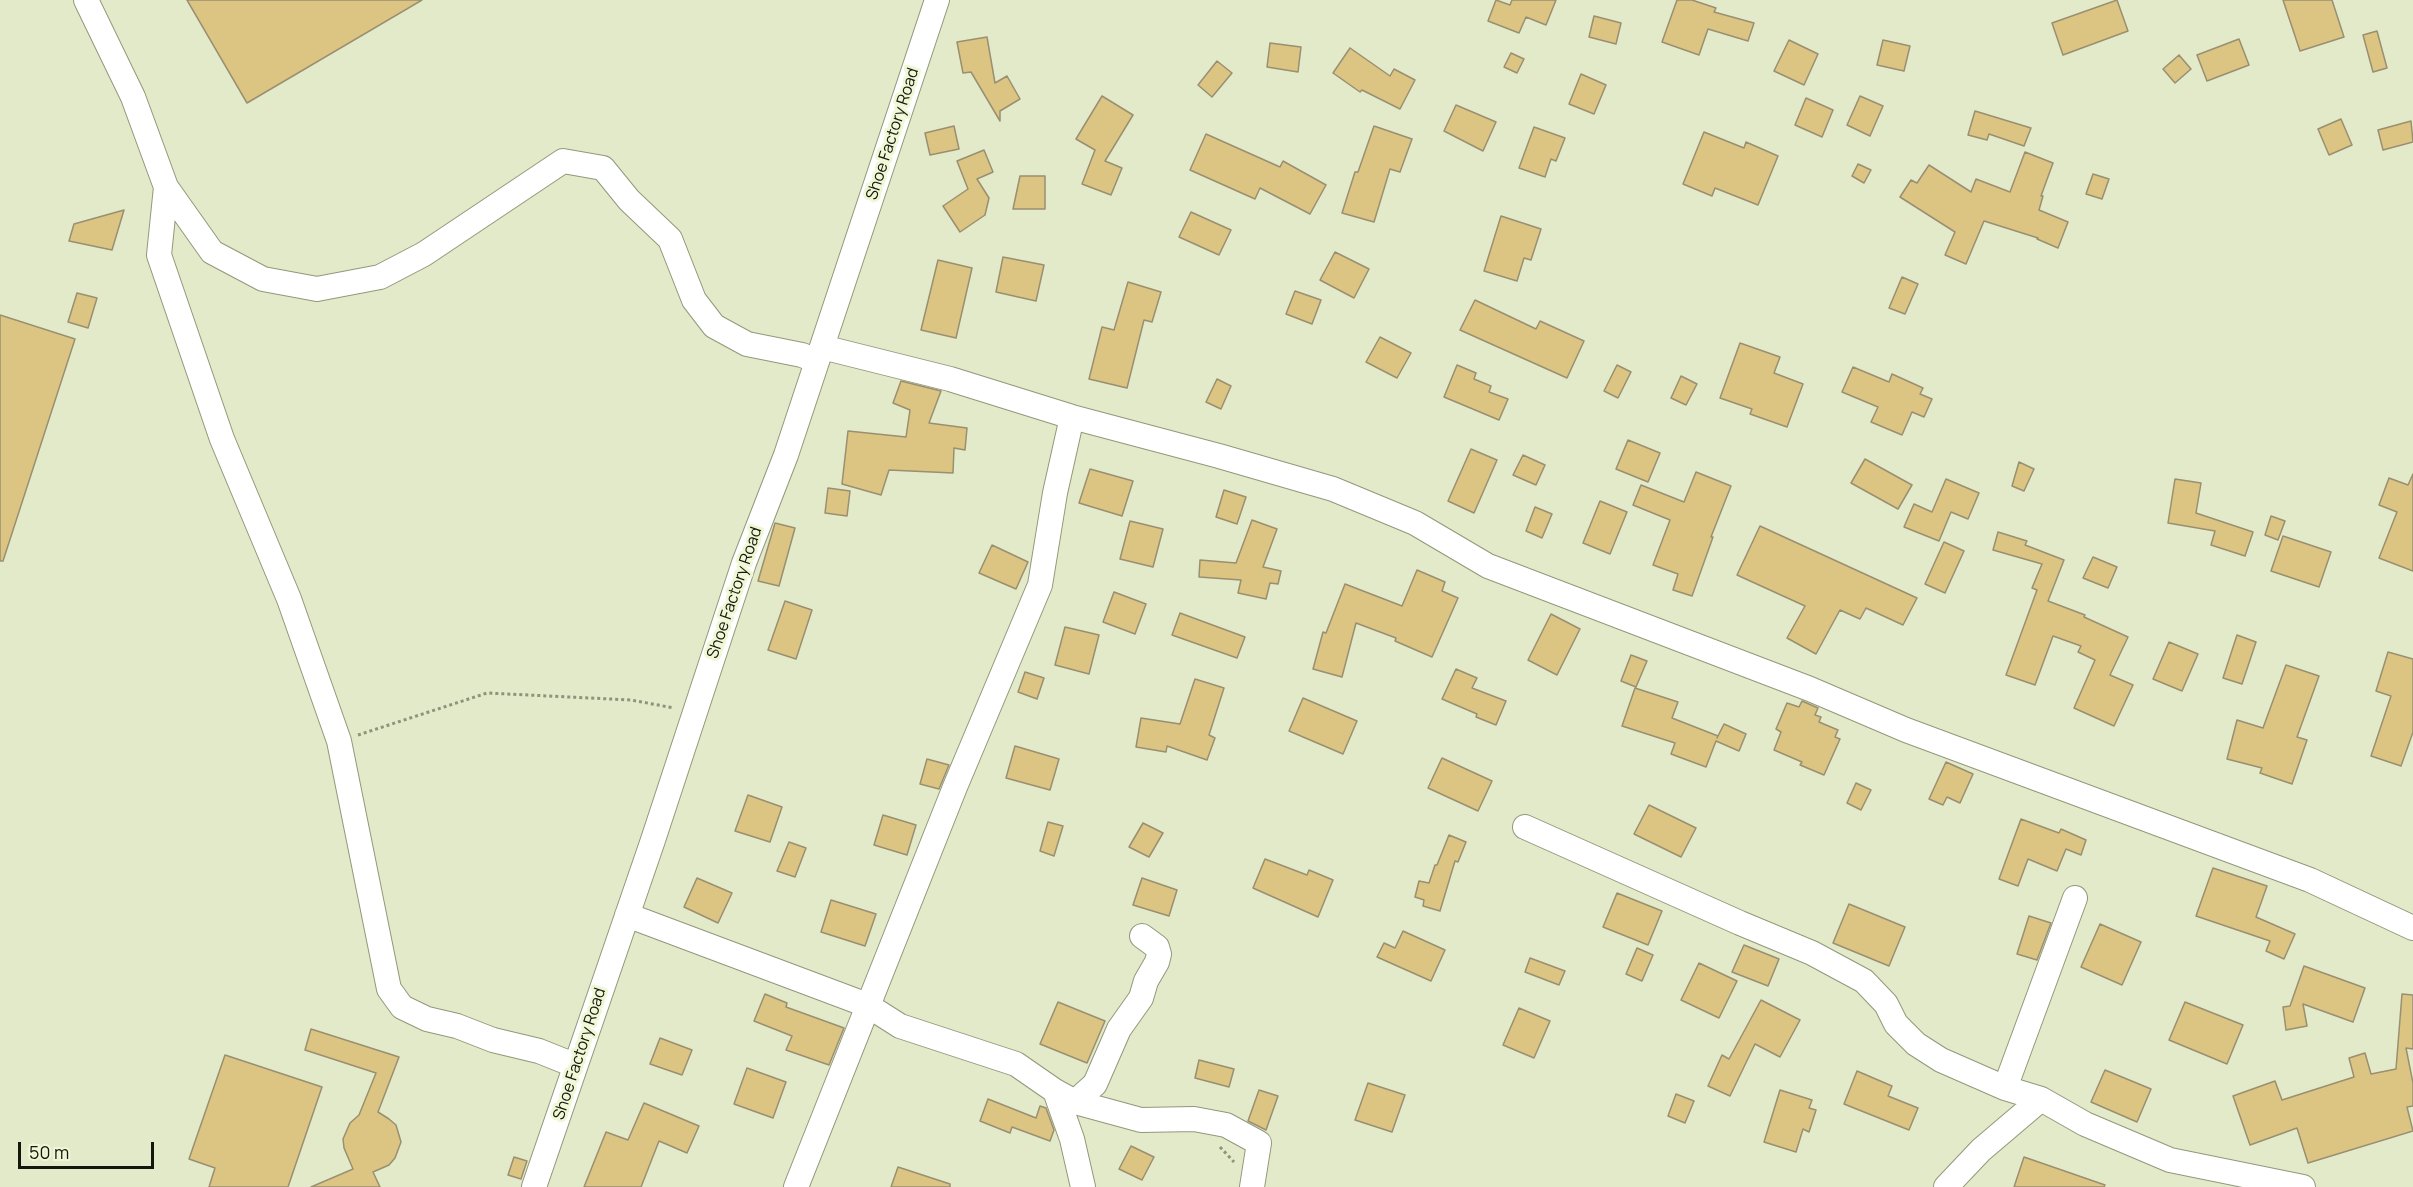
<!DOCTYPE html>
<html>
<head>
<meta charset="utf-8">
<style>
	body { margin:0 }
	#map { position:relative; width:2413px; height:1187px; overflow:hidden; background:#e3eac9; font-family:Manrope,sans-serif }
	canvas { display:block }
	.scale { position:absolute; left:18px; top:1142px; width:136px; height:27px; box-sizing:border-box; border:3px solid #14170b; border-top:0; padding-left:8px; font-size:18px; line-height:21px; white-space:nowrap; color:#14170b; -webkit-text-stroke:4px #f0f7d6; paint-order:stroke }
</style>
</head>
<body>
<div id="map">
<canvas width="2413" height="1187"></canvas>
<div class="scale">50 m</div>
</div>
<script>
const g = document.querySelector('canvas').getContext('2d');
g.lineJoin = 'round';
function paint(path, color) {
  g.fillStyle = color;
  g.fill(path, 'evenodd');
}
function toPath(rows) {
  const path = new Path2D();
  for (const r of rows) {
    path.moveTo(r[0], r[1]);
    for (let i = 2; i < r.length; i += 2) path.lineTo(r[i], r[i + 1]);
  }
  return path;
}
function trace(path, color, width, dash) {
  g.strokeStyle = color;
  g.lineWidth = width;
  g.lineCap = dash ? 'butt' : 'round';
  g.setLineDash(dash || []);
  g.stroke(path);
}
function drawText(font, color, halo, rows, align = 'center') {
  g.font = font + ' Manrope,sans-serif';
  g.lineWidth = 6;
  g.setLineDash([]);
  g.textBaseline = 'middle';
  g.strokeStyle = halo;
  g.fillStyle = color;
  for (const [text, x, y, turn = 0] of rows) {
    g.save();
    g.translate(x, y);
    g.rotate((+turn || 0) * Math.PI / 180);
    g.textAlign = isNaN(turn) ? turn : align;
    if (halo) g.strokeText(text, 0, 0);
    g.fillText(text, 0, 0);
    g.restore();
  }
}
const building = toPath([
	[187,0,422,0,247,103,187,0],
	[1496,0,1510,5,1512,0,1556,0,1546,25,1526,17,1519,33,1488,21,1496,0],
	[1677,0,1692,0,1716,8,1714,12,1754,23,1748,41,1708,29,1699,55,1662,42,1677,0],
	[2117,0,2128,31,2063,55,2052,23,2117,0],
	[2283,0,2332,0,2344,37,2300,51,2283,0],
	[1594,16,1621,23,1616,44,1589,37,1594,16],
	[2377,31,2387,68,2373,72,2363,35,2377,31],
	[987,37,995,83,1007,76,1020,99,1000,111,1000,121,971,72,963,73,957,42,987,37],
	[2239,39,2249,65,2207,81,2197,55,2239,39],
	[1789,40,1818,54,1804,85,1774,71,1789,40],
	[1883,40,1910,46,1904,71,1877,65,1883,40],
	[1270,43,1301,47,1298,72,1267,67,1270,43],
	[1350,48,1390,76,1394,69,1415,80,1400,109,1362,90,1360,92,1333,73,1350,48],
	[1511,53,1524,59,1517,73,1504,67,1511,53],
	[2179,55,2191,69,2175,83,2163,69,2179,55],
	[1217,61,1232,73,1212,97,1198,85,1217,61],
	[1581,74,1606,85,1594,114,1569,104,1581,74],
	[1102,96,1133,115,1105,161,1122,168,1111,195,1082,184,1095,150,1076,139,1102,96],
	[1860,96,1883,106,1870,136,1847,125,1860,96],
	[1806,98,1833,110,1822,137,1795,125,1806,98],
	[1456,105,1496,122,1483,151,1444,131,1456,105],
	[1975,111,2031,128,2024,146,1989,134,1987,140,1968,135,1975,111],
	[2341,119,2352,145,2329,155,2318,129,2341,119],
	[2411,121,2413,142,2383,150,2378,130,2411,121],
	[954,126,959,149,930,155,925,133,954,126],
	[1374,126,1412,139,1400,172,1390,169,1374,222,1342,213,1355,172,1358,172,1374,126],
	[1534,127,1565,138,1556,161,1551,159,1545,177,1519,168,1534,127],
	[1704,132,1744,148,1746,142,1778,156,1758,205,1715,188,1712,196,1683,184,1704,132],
	[1206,134,1280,167,1283,161,1326,185,1310,214,1260,188,1255,199,1190,170,1206,134],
	[984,150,993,172,977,179,989,198,985,215,960,232,943,206,968,189,957,161,984,150],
	[2025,152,2053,163,2041,196,2043,196,2039,210,2068,222,2058,248,2037,239,2038,238,1984,221,1966,264,1945,255,1955,232,1900,197,1911,180,1917,183,1929,165,1971,192,1976,179,2010,192,2025,152],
	[1858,164,1871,170,1864,183,1852,176,1858,164],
	[2093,174,2109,179,2102,199,2086,194,2093,174],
	[1020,176,1045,176,1045,209,1013,209,1020,176],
	[124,210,112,250,69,241,74,224,124,210],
	[1191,212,1231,230,1219,255,1179,237,1191,212],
	[1501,216,1541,229,1531,260,1524,258,1517,281,1484,271,1501,216],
	[1335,252,1369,269,1354,298,1320,280,1335,252],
	[1003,257,1044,265,1036,301,996,292,1003,257],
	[938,260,972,268,956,338,921,330,938,260],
	[1902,277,1918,284,1905,314,1889,308,1902,277],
	[1128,282,1161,292,1152,322,1144,320,1127,388,1089,379,1102,327,1114,330,1128,282],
	[1295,291,1321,300,1312,324,1286,314,1295,291],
	[77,293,97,298,88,328,68,322,77,293],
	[1475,300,1536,329,1540,321,1584,341,1567,378,1460,330,1475,300],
	[0,315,75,339,3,561,0,561,0,315],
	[1380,337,1411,353,1397,378,1366,362,1380,337],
	[1740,343,1780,357,1774,373,1803,384,1787,427,1750,414,1752,409,1720,398,1740,343],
	[1457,365,1476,373,1474,379,1491,386,1489,392,1508,399,1499,420,1444,397,1457,365],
	[1617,365,1631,372,1618,398,1604,391,1617,365],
	[1853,367,1889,382,1892,374,1923,388,1920,394,1932,399,1924,417,1912,412,1902,435,1871,422,1878,407,1842,392,1853,367],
	[1681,376,1697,384,1686,405,1671,398,1681,376],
	[1217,379,1231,386,1221,409,1206,402,1217,379],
	[901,381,941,391,929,423,967,428,965,450,954,448,953,473,889,470,881,495,842,484,848,431,906,437,910,410,893,403,901,381],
	[1628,440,1660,453,1648,482,1616,469,1628,440],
	[1471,449,1497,460,1474,513,1448,501,1471,449],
	[1523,455,1545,465,1536,485,1513,475,1523,455],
	[1865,459,1912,485,1898,509,1851,483,1865,459],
	[2019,462,2034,469,2024,491,2012,486,2019,462],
	[1090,469,1133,481,1122,516,1079,503,1090,469],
	[1696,472,1731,486,1711,537,1713,537,1692,596,1673,590,1678,574,1653,565,1670,520,1633,505,1641,485,1684,502,1696,472],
	[2413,474,2413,571,2379,558,2397,512,2379,505,2389,478,2408,485,2413,474],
	[1946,479,1979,493,1968,519,1951,512,1939,541,1904,527,1914,504,1932,512,1946,479],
	[2175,479,2201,483,2196,513,2253,532,2245,556,2211,545,2215,531,2168,523,2175,479],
	[828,488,850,491,847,516,825,513,828,488],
	[1224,490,1246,497,1237,524,1216,517,1224,490],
	[1600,501,1627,512,1610,554,1583,543,1600,501],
	[1535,507,1552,514,1542,538,1526,531,1535,507],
	[2271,516,2285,521,2278,540,2265,535,2271,516],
	[1252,520,1277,529,1263,567,1281,571,1278,584,1270,583,1266,599,1238,593,1241,580,1199,577,1200,560,1236,563,1252,520],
	[1130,521,1163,529,1153,567,1120,559,1130,521],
	[775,523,795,528,779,586,758,581,775,523],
	[1760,526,1917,598,1903,625,1866,608,1860,619,1840,610,1816,654,1787,638,1805,606,1737,575,1760,526],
	[1998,532,2027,541,2025,545,2064,560,2048,601,2085,615,2084,617,2128,637,2110,675,2133,685,2114,726,2074,708,2095,660,2078,652,2081,646,2053,636,2035,685,2006,675,2037,590,2032,588,2042,564,1993,550,1998,532],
	[2283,536,2331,552,2319,587,2271,571,2283,536],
	[1944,542,1964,551,1945,593,1925,584,1944,542],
	[992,545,1028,562,1016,589,979,573,992,545],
	[2093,557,2117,567,2108,588,2083,578,2093,557],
	[1417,570,1445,582,1442,591,1458,598,1432,657,1395,641,1396,638,1356,623,1342,677,1313,669,1323,632,1326,633,1345,584,1402,606,1417,570],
	[1114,592,1146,604,1135,634,1103,622,1114,592],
	[785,601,812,610,796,659,768,650,785,601],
	[1180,613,1245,637,1237,658,1172,635,1180,613],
	[1551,614,1580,629,1557,675,1528,660,1551,614],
	[1065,627,1099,635,1089,674,1055,665,1065,627],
	[2237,635,2256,642,2242,684,2223,678,2237,635],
	[2169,642,2198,654,2182,691,2153,679,2169,642],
	[2388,652,2413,659,2413,732,2401,766,2371,756,2391,696,2376,691,2388,652],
	[1631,655,1647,661,1636,687,1621,681,1631,655],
	[2286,665,2319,676,2297,737,2307,740,2292,784,2260,773,2262,768,2227,759,2237,720,2263,728,2286,665],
	[1456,669,1477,678,1472,688,1506,701,1496,725,1476,717,1477,714,1442,699,1456,669],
	[1025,672,1044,678,1037,699,1018,692,1025,672],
	[1195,679,1224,688,1209,735,1215,738,1207,760,1167,746,1166,752,1136,747,1141,718,1180,724,1195,679],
	[1635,688,1678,702,1672,718,1718,736,1717,738,1724,724,1746,734,1739,751,1716,741,1706,767,1671,754,1675,743,1622,726,1635,688],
	[1303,698,1357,721,1343,754,1289,731,1303,698],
	[1802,701,1818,708,1815,715,1821,717,1819,722,1838,730,1835,737,1840,739,1824,775,1800,765,1802,762,1774,750,1781,732,1776,729,1787,703,1799,707,1802,701],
	[1015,746,1059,759,1050,790,1006,778,1015,746],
	[1442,758,1492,781,1478,811,1428,788,1442,758],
	[927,759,949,765,939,789,920,784,927,759],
	[1946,762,1973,774,1960,803,1947,797,1943,805,1929,799,1946,762],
	[1856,783,1871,790,1861,810,1847,803,1856,783],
	[748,795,782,807,770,842,735,831,748,795],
	[1649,805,1696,828,1681,857,1634,834,1649,805],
	[883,815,916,825,907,855,874,845,883,815],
	[2021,819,2059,833,2061,829,2086,840,2081,855,2066,849,2057,871,2028,859,2018,886,1999,879,2021,819],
	[1048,822,1063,826,1054,856,1040,851,1048,822],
	[1143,823,1163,833,1149,857,1129,847,1143,823],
	[1449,835,1466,842,1458,862,1455,861,1440,911,1423,906,1424,900,1415,897,1419,881,1429,883,1435,865,1437,865,1449,835],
	[789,842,806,848,795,877,777,871,789,842],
	[1265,859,1307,875,1309,870,1333,880,1318,917,1253,888,1265,859],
	[2213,868,2267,886,2256,917,2295,934,2284,959,2266,951,2270,941,2196,916,2213,868],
	[697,878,732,893,718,923,684,907,697,878],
	[1142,878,1177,890,1169,916,1133,905,1142,878],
	[1617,893,1662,911,1648,945,1603,927,1617,893],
	[831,900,876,914,865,946,821,932,831,900],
	[1849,904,1905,927,1889,966,1833,943,1849,904],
	[2029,916,2051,923,2037,960,2017,954,2029,916],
	[2100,924,2141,942,2122,985,2081,967,2100,924],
	[1403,931,1445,950,1431,981,1377,957,1384,943,1395,948,1403,931],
	[1744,945,1779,959,1768,986,1732,972,1744,945],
	[1637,948,1653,955,1642,981,1626,974,1637,948],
	[1530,958,1565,971,1559,985,1525,972,1530,958],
	[1699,963,1737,981,1719,1018,1681,1000,1699,963],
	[2304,966,2365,988,2353,1022,2303,1004,2307,1026,2286,1030,2283,1007,2290,1006,2304,966],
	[765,994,787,1003,786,1007,844,1028,829,1065,786,1050,792,1036,754,1021,765,994],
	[2402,994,2413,995,2413,1049,2406,1048,2413,1083,2413,1106,2407,1107,2413,1131,2308,1163,2297,1128,2250,1145,2233,1096,2275,1081,2282,1100,2354,1077,2349,1058,2365,1053,2371,1074,2396,1069,2402,994],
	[1761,1000,1800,1020,1780,1057,1755,1044,1730,1096,1708,1086,1722,1055,1729,1059,1761,1000],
	[1058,1002,1105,1021,1087,1063,1040,1044,1058,1002],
	[2185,1002,2243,1025,2227,1064,2169,1040,2185,1002],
	[1519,1008,1550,1021,1534,1058,1503,1045,1519,1008],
	[311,1029,399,1057,378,1112,389,1119,396,1125,401,1142,395,1158,389,1165,373,1172,380,1187,311,1187,353,1169,344,1148,343,1139,350,1123,359,1115,376,1073,305,1050,311,1029],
	[660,1038,692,1050,682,1075,650,1064,660,1038],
	[225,1055,322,1087,288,1187,209,1187,215,1168,189,1159,225,1055],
	[1199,1060,1234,1069,1229,1087,1195,1078,1199,1060],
	[747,1068,786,1082,773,1118,734,1104,747,1068],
	[2105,1070,2151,1089,2137,1122,2091,1102,2105,1070],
	[1857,1071,1892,1086,1888,1096,1918,1108,1909,1130,1844,1104,1857,1071],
	[1368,1083,1405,1095,1392,1132,1355,1120,1368,1083],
	[1259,1090,1278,1096,1266,1130,1248,1121,1259,1090],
	[1780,1090,1812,1100,1809,1108,1816,1110,1809,1132,1803,1129,1796,1152,1764,1142,1780,1090],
	[1676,1094,1694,1101,1685,1123,1668,1116,1676,1094],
	[988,1099,1036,1118,1040,1106,1046,1108,1054,1130,1050,1141,1012,1127,1010,1133,980,1121,988,1099],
	[644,1103,699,1126,687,1153,659,1141,641,1187,584,1187,606,1132,628,1140,644,1103],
	[1131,1146,1154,1157,1142,1180,1119,1169,1131,1146],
	[514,1157,527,1161,521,1179,508,1175,514,1157],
	[2024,1157,2105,1185,2104,1187,2014,1187,2024,1157],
	[898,1167,950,1184,950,1187,891,1187,898,1167]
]);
paint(building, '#dcc582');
trace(building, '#998f71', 1.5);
const minor = toPath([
	[86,0,133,97,166,187,212,252,263,279,317,289,380,277,424,254,563,161,603,168,629,200,670,239,694,300,714,326,747,344,802,355,817,361],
	[166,187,159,255,222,439,289,599,339,741,389,989,402,1007,427,1019,457,1026,493,1040,539,1051,574,1065],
	[822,347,950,379,1072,417,1219,456,1333,489,1415,523,1488,566,1810,689,1906,730,2310,880,2413,928],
	[1525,827,1740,923,1812,953,1864,981,1886,1004,1896,1024,1916,1044,1941,1060,2005,1088,2041,1099],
	[627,915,867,1005,900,1026,1016,1064,1055,1091,1075,1102,1141,1120,1194,1119,1226,1125,1259,1143,1252,1187],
	[2005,1088,2075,898],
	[1055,1091,1072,1139,1083,1187],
	[1075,1102,1095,1084,1119,1029,1141,998,1146,981,1157,962,1159,954,1157,947,1142,936],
	[534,1187,653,840,744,563,786,455,937,0],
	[796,1187,955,787,1040,585,1055,493,1072,417],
	[1946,1187,1981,1150,2041,1099,2085,1124,2170,1160,2303,1187]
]);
trace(minor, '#92987a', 26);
trace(toPath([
	[358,735,487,693,631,700,674,708],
	[1220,1147,1234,1162]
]), '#8e937b', 3, [3, 3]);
trace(minor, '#fff', 24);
drawText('16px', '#14170b', '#f0f7d6', [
	["Shoe Factory Road",893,134,-72],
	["Shoe Factory Road",735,593,-71],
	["Shoe Factory Road",580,1054,-72]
]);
</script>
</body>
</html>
